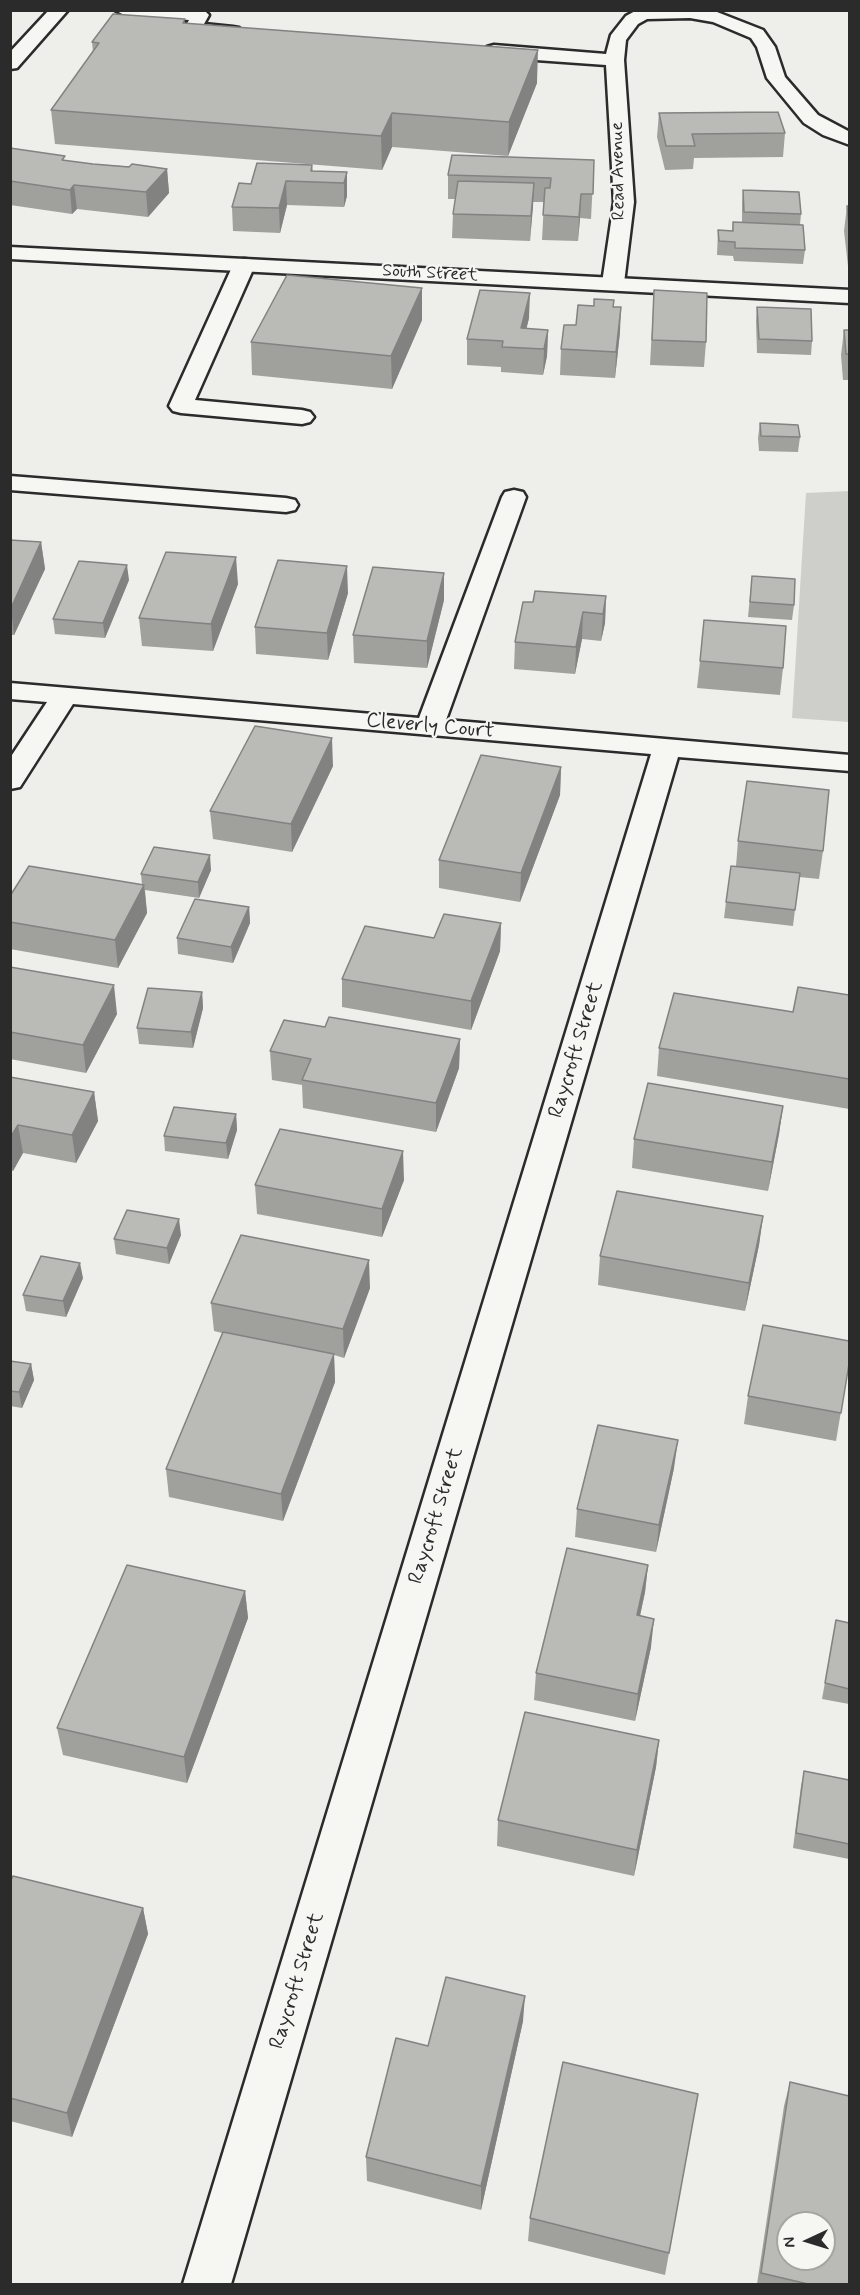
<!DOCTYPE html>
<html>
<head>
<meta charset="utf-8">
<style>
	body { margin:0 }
	#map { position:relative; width:860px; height:2295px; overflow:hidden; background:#eeeeea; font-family:Mynerve,sans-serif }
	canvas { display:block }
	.frame { position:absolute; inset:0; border:12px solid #2b2b2b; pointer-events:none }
	.north { position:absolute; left:776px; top:2211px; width:60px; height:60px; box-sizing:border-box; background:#f6f6f2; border:2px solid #a5a5a2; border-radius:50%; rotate:266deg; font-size:16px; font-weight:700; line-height:24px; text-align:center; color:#2b2b2b }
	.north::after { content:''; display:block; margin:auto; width:21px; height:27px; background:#2b2b2b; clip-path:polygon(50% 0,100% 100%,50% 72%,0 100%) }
</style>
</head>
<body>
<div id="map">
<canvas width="860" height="2295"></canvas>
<div class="frame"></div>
<div class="north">N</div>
</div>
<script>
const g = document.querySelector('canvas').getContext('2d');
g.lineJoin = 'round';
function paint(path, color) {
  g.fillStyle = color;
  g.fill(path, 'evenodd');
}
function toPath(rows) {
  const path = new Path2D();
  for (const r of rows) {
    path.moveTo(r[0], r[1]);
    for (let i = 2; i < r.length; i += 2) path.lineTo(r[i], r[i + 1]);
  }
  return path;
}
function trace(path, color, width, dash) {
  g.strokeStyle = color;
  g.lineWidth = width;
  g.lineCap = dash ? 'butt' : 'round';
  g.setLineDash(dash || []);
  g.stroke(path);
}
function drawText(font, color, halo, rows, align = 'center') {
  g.font = font + ' Mynerve,sans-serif';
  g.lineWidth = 4.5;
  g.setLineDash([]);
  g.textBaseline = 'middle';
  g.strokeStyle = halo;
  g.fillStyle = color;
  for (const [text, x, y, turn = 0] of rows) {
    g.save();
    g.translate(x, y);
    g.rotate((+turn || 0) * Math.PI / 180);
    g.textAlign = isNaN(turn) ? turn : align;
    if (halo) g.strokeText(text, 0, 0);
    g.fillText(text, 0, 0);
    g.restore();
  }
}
paint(toPath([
	[849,491,849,722,792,718,806,493]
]), '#cececa');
const minor = toPath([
	[115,10,204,10,209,15,204,24,233,27,239,28,242,32,239,36,233,37,193,34,187,33,184,29,189,20,124,15,115,10],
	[637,10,717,12,763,30,775,47,785,77,818,115,850,132,850,145,823,135,804,123,767,78,757,47,751,38,713,22,690,18,647,19,638,24,626,40,624,60,634,202,624,283,621,288,613,289,605,288,602,283,614,202,606,65,494,57,487,55,485,51,487,47,494,45,606,54,611,35,626,16,637,10],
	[244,259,252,260,255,265,195,400,302,410,310,412,314,417,310,422,302,424,181,413,173,411,169,406,233,265,236,260,244,259],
	[10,476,286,498,295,500,298,505,295,510,286,512,10,490,10,476],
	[514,490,523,492,526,497,446,720,850,755,850,771,678,757,231,2284,183,2284,651,754,73,704,20,787,10,789,10,758,47,702,10,699,10,683,419,718,502,497,505,492,514,490]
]);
const major = toPath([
	[49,10,68,10,17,68,10,69,10,52,49,10],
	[10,247,850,290,850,303,10,259,10,247]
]);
trace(minor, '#2b2b2b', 5);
trace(major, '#2b2b2b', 5);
paint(minor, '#f6f6f2');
paint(major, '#f6f6f2');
paint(toPath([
	[186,23,537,83,508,156,392,147,382,170,55,144,51,110,93,52,92,42],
	[659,113,785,133,783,157,694,158,693,169,665,170,657,137],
	[10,148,66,161,93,164,167,169,169,193,148,217,77,209,72,214,10,205],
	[594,160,591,219,580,218,578,241,542,240,544,202,533,202,530,241,452,238,453,214,455,199,448,199,448,175],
	[312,165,313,171,347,172,347,196,344,207,287,205,280,233,233,231,232,207],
	[743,190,801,214,800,225,805,250,803,264,734,261,733,256,717,255,718,230,732,231,733,222,742,223,742,204],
	[847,206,849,206,849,266,848,266,844,231],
	[422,288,422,320,392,389,252,375,251,342],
	[654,290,706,342,704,367,650,365],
	[614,307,620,332,615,378,560,375,561,349,576,325],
	[757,307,812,341,811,355,757,353,756,321],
	[529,318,526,329,548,330,547,356,543,375,501,372,501,367,467,365,467,339],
	[844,330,849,330,849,380,843,380,841,355],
	[760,423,800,437,798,452,759,451,758,438],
	[10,540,41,542,45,569,14,635,10,635],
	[752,576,794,605,792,620,748,617],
	[129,580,105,638,55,634,53,619],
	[238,584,213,651,142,646,139,618],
	[348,593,328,660,256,654,255,627],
	[606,596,605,623,601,641,582,639,575,674,514,669,515,642,533,602],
	[444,600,427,668,354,663,353,635],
	[700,661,783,668,780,695,697,688],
	[333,766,292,852,213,839,210,811],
	[561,767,560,795,520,902,439,888,439,860],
	[738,841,823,851,819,879,799,877,793,926,724,918,726,902,736,866],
	[211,870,199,898,145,890,147,913,118,968,10,949,10,896,142,885,141,874],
	[249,907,250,923,233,963,178,954,177,938],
	[501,923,500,951,471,1030,342,1007,342,979,434,938],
	[10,967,117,1014,86,1073,10,1059],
	[202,992,203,1008,193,1048,139,1044,137,1028],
	[849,995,849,1109,657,1076,659,1048,793,1012],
	[325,1027,460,1039,459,1068,436,1132,303,1108,302,1085,272,1080,270,1051],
	[10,1077,94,1092,98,1121,76,1163,23,1153,13,1171,10,1170],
	[783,1106,779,1134,768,1191,632,1168,634,1139],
	[236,1114,237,1130,228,1159,165,1151,164,1136],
	[404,1180,382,1237,257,1214,255,1185],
	[763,1216,759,1245,745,1311,598,1285,600,1256],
	[181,1235,169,1264,116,1254,114,1239],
	[83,1278,66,1317,26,1311,23,1295],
	[370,1288,344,1358,334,1355,335,1382,283,1521,169,1497,166,1469,222,1333,214,1331,211,1303],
	[10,1361,31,1364,34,1380,22,1408,10,1406],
	[849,1364,836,1441,744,1424,748,1396],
	[674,1468,656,1552,575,1537,577,1509],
	[648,1565,645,1592,640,1616,651,1647,635,1721,534,1700,536,1673],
	[245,1591,248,1618,187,1783,63,1755,57,1728],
	[836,1620,849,1623,849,1704,822,1699],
	[659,1740,656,1767,634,1876,497,1846,498,1820],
	[804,1771,849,1780,849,1859,793,1848,801,1786],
	[10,1882,143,1908,148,1934,72,2137,10,2121],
	[523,2021,481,2210,367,2181,366,2157,428,2046],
	[790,2082,849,2284,757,2284,784,2106],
	[698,2094,665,2275,528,2241,530,2218]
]), '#a0a09d');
paint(toPath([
	[538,50,537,83,508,156,509,122],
	[392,113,392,147,382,170,381,136],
	[167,169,169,193,148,217,146,192],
	[347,172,347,196,344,207,344,183],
	[286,181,287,205,280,233,279,208],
	[534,183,533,207,530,241,531,216],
	[74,185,77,209,72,214,70,190],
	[581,194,580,218,578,241,579,217],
	[422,288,422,320,392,389,391,356],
	[530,293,529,318,522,348,521,328],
	[621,307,620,332,615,378,616,352],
	[548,330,547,356,543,375,544,349],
	[41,542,45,569,14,635,11,608],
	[236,557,238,584,213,651,211,624],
	[127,565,129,580,105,638,103,623],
	[347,566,348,593,328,660,327,633],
	[444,573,444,600,427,668,427,641],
	[606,596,605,623,601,641,603,614],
	[583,612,582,639,575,674,576,647],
	[332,738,333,766,292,852,291,824],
	[561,767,560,795,520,902,521,873],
	[210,855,211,870,199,898,198,882],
	[144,885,147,913,118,968,115,940],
	[249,907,250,923,233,963,231,947],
	[501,923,500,951,471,1030,471,1001],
	[114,985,117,1014,86,1073,83,1045],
	[202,992,203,1008,193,1048,191,1032],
	[460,1039,459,1068,436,1132,436,1103],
	[94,1092,98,1121,76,1163,72,1135],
	[783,1106,779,1134,768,1191,772,1162],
	[236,1114,237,1130,228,1159,226,1143],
	[18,1125,23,1153,13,1171,10,1157,10,1138],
	[403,1151,404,1180,382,1237,382,1209],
	[763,1216,759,1245,745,1311,749,1283],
	[179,1219,181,1235,169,1264,167,1248],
	[369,1260,370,1288,344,1358,343,1329],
	[80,1263,83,1278,66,1317,63,1301],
	[334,1354,335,1382,283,1521,281,1494],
	[31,1364,34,1380,22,1408,19,1392],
	[678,1440,674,1468,656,1552,659,1525],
	[648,1565,645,1592,634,1643,637,1615],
	[245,1591,248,1618,187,1783,184,1757],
	[654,1619,651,1647,635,1721,638,1694],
	[659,1740,656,1767,634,1876,637,1850],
	[143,1908,148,1934,72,2137,67,2113],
	[525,1996,523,2021,481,2210,481,2186]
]), '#828280');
const building = toPath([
	[113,14,185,19,183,23,538,50,509,122,392,113,381,136,51,110,99,43,92,42,113,14],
	[778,112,785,133,692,134,695,146,666,146,659,113,778,112],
	[10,148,65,156,62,160,93,164,129,167,132,164,167,169,146,192,74,185,70,190,10,181,10,148],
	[452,155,594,160,593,194,581,194,579,217,543,215,545,188,550,188,551,178,448,175,452,155],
	[257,163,312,165,311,171,347,172,344,183,286,181,279,208,232,207,239,183,251,184,257,163],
	[458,181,534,183,531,216,453,214,458,181],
	[743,190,799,192,801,214,744,212,743,190],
	[847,206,849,206,849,227,847,206],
	[733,222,803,225,805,250,735,248,735,242,719,241,718,230,733,231,733,222],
	[287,275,422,288,391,356,251,342,287,275],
	[480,290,530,293,521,328,548,330,544,349,502,347,503,341,467,339,480,290],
	[654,290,707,293,706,342,652,340,654,290],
	[594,299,614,300,613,307,621,307,616,352,561,349,564,325,576,325,578,305,594,306,594,299],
	[757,307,811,309,812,341,759,339,757,307],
	[844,330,849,330,849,354,846,354,844,330],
	[760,423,798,425,800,437,761,436,760,423],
	[10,540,41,542,11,608,10,608,10,540],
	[166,552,236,557,211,624,139,618,166,552],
	[278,560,347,566,327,633,255,627,278,560],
	[79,561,127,565,103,623,53,619,79,561],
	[373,567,444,573,427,641,353,635,373,567],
	[752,576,795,579,794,605,750,602,752,576],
	[535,591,606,596,603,614,583,612,576,647,515,642,523,602,533,602,535,591],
	[704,620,786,626,783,668,700,661,704,620],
	[255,726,332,738,291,824,210,811,255,726],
	[481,755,561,767,521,873,439,860,481,755],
	[747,781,829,790,823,851,738,841,747,781],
	[154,847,210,855,198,882,141,874,154,847],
	[29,866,144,885,115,940,10,922,10,896,29,866],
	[731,866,800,873,795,910,726,902,731,866],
	[195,899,249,907,231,947,177,938,195,899],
	[444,914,501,923,471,1001,342,979,365,926,434,938,444,914],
	[10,967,114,985,83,1045,10,1032,10,967],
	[798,987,849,995,849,1079,659,1048,674,993,793,1012,798,987],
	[148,988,202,992,191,1032,137,1028,148,988],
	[329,1017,460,1039,436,1103,302,1080,311,1059,270,1051,284,1020,325,1027,329,1017],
	[10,1077,94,1092,72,1135,18,1125,10,1138,10,1077],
	[648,1083,783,1106,772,1162,634,1139,648,1083],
	[174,1107,236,1114,226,1143,164,1136,174,1107],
	[280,1129,403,1151,382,1209,255,1185,280,1129],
	[617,1191,763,1216,749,1283,600,1256,617,1191],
	[127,1210,179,1219,167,1248,114,1239,127,1210],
	[241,1235,369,1260,343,1329,211,1303,241,1235],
	[41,1256,80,1263,63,1301,23,1295,41,1256],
	[763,1325,849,1341,849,1364,841,1413,748,1396,763,1325],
	[223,1332,334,1354,281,1494,166,1469,223,1332],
	[10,1361,31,1364,19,1392,10,1391,10,1361],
	[598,1425,678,1440,659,1525,577,1509,598,1425],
	[567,1548,648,1565,637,1615,654,1619,638,1694,536,1673,567,1548],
	[127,1565,245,1591,184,1757,57,1728,127,1565],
	[836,1620,849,1623,849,1689,825,1683,836,1620],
	[525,1712,659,1740,637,1850,498,1820,525,1712],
	[804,1771,849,1780,849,1844,796,1833,804,1771],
	[13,1876,143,1908,67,2113,10,2098,10,1882,13,1876],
	[446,1977,525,1996,481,2186,366,2157,396,2038,428,2046,446,1977],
	[563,2062,698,2094,669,2253,530,2218,563,2062],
	[790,2082,849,2096,849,2284,808,2284,761,2273,790,2082],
	[788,2223,824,2223,824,2259,788,2259,788,2223]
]);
paint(building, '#babab7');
trace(building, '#828280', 1.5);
drawText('18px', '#2b2b2b', '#f6f6f2', [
	["Read Avenue",619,171,-91],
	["South Street",430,274,3]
]);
drawText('21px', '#2b2b2b', '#f6f6f2', [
	["Cleverly Court",430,727,5],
	["Raycroft Street",577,1050,-73],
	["Raycroft Street",437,1516,-73],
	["Raycroft Street",298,1981,-73]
]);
</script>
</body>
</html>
